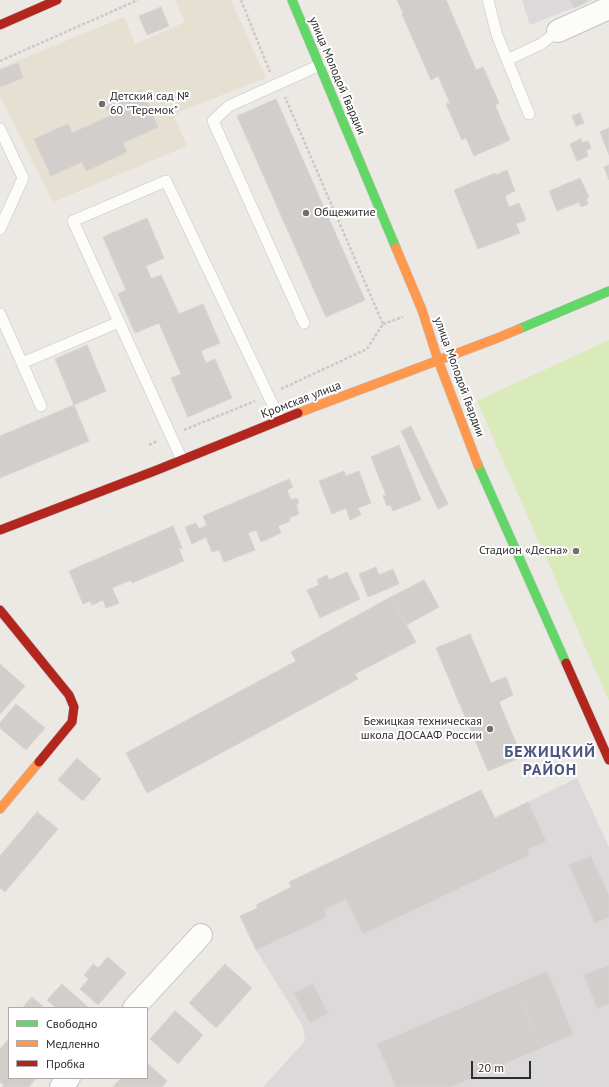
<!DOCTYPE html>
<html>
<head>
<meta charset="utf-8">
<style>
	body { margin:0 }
	#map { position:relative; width:609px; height:1087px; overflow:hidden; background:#ece8e4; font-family:"PT Sans",sans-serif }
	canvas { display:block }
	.legend { position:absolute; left:8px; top:1007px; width:140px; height:72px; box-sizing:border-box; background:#fff; border:1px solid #ababab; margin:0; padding:5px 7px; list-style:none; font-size:12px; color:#2e2e2e }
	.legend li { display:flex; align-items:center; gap:8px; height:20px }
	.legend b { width:20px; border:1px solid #ababab }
	.scale { position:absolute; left:471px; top:1061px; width:60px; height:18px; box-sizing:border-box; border:2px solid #2e2e2e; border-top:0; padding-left:5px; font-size:12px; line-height:14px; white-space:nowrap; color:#2e2e2e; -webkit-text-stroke:3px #fff; paint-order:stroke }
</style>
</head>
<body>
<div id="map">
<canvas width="609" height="1087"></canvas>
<ul class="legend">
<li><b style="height:5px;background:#63d668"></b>Свободно</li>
<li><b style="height:5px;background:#ff974d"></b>Медленно</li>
<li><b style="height:5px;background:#b3261e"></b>Пробка</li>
</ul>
<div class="scale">20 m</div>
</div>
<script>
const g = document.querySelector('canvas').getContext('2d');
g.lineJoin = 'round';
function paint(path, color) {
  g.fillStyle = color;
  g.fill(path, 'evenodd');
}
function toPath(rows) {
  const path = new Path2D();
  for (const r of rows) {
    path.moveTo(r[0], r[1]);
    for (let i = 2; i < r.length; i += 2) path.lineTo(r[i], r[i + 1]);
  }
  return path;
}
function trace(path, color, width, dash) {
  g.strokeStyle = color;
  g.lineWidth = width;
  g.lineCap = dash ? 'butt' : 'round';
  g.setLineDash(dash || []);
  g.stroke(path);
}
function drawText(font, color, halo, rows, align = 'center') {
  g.font = font + ' "PT Sans",sans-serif';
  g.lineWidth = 4;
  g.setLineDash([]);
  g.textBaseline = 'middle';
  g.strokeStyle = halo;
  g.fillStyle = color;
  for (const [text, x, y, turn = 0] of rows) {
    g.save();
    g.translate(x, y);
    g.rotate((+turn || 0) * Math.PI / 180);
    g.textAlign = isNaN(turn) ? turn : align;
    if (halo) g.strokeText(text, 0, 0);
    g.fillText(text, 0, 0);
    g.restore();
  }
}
paint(toPath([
	[522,0,593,0,530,25],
	[577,778,609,847,609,1087,263,1087,305,1041,303,1026,256,950,327,917,324,910,498,826,495,818]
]), '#dcd9db');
paint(toPath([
	[175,0,231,0,266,78,181,111,174,116,187,146,53,202,0,96,0,68,124,17,135,44,185,22]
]), '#e6e0d3');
paint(toPath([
	[609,340,609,701,477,401]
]), '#d9eabb');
const building = toPath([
	[397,0,446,0,476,70,483,67,499,103,495,105,510,140,474,156,466,138,462,140,446,104,450,103,438,76,431,80,402,14,403,13,397,0],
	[571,0,586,0,587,2,574,8,571,0],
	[161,7,169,26,147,35,139,16,161,7],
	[18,63,23,78,0,87,0,70,18,63],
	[141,90,158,127,123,143,127,152,86,171,82,162,51,176,34,139,68,124,72,133,110,116,106,107,141,90],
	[276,99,365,300,326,317,237,116,276,99],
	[580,113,584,123,576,126,572,116,580,113],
	[609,128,609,155,600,132,609,128],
	[581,139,582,143,588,141,591,148,586,150,588,156,577,161,570,144,581,139],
	[609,165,609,180,604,167,609,165],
	[507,170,515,191,505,196,509,207,519,203,526,220,516,224,520,233,478,249,454,190,495,173,496,175,507,170],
	[580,178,589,197,586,199,588,204,581,207,579,202,557,211,549,191,580,178],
	[147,218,164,258,146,266,151,279,161,275,179,314,203,304,220,343,201,351,206,363,215,359,232,398,188,417,171,378,181,374,159,323,135,333,118,294,126,290,103,237,147,218],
	[87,345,106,391,74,405,55,359,87,345],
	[74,405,89,441,0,478,0,436,74,405],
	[411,426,448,504,438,509,401,431,411,426],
	[399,445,421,500,393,511,390,505,387,506,383,496,386,495,371,457,399,445],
	[344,471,346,476,359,471,371,503,358,508,361,515,350,520,346,508,332,514,319,481,344,471],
	[289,479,293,487,287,490,291,500,297,498,299,503,296,505,299,514,289,518,290,521,278,526,281,533,261,542,256,530,248,533,255,550,224,562,219,550,212,552,206,537,192,544,185,527,196,523,199,529,207,525,203,516,289,479],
	[173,526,182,548,179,549,184,561,132,583,131,580,112,588,119,603,106,608,103,600,92,605,90,601,83,604,69,571,173,526],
	[376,567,379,575,393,569,399,584,368,597,359,574,376,567],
	[347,572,360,599,320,618,307,590,319,585,317,580,327,575,329,580,347,572],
	[424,580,439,607,406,625,391,597,424,580],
	[391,597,416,642,355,674,358,679,147,793,126,753,296,661,291,652,391,597],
	[470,634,491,683,506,677,513,695,499,702,522,757,488,771,436,648,470,634],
	[0,664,25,686,0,714,0,664],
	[16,704,45,728,26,750,0,728,0,723,16,704],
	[77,758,101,779,83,801,58,780,77,758],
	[481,790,495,818,528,802,546,841,527,850,529,855,363,934,346,899,324,910,327,917,256,950,240,916,258,908,256,905,291,887,289,882,481,790],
	[37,812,58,829,5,892,0,888,0,856,37,812],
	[591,856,609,896,609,917,595,923,569,865,591,856],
	[108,957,126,973,98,1005,80,989,89,979,84,975,93,964,98,968,108,957],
	[225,964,252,988,216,1028,189,1003,225,964],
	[609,965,609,1004,597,1008,584,975,609,965],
	[547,971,573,1034,541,1048,515,985,547,971],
	[62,984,89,1008,56,1008,47,1000,62,984],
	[313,984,328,1013,310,1023,294,993,313,984],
	[515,985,541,1048,451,1087,396,1087,377,1044,515,985],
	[32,997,45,1008,22,1008,32,997],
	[175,1011,203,1035,178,1064,150,1039,175,1011],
	[9,1039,9,1078,36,1078,29,1087,2,1087,4,1085,0,1082,0,1049,9,1039],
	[147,1063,167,1081,162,1087,113,1087,121,1078,147,1078,147,1063]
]);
paint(building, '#d1cecb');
trace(building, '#d7d4d0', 1);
const lane = toPath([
	[488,0,497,35,529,114],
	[507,60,541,44,558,31],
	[0,129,23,178,0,229],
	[0,314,22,363],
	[304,323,213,121,229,106,320,65],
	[41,406,22,363,119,322],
	[182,460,73,221,166,181,280,420]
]);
const street = toPath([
	[558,31,609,8],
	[134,1008,201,935],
	[61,1087,69,1078]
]);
const fast = toPath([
	[292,0,396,248],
	[519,329,609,291],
	[478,465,566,663]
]);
const slow = toPath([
	[396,248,422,310,438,360,478,465],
	[298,413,495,339,519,329],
	[0,809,39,762]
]);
const jam = toPath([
	[0,25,57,0],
	[0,530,157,470,298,413],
	[0,610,69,695,74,707,72,722,39,762],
	[566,663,609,760]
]);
trace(lane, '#c5c4c5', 12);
trace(street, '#c5c4c5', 24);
trace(fast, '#c5c4c5', 10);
trace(slow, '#c5c4c5', 10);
trace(jam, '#c5c4c5', 10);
trace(toPath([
	[241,0,270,72],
	[0,61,138,0],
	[383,324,403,317],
	[281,389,367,349,383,324,285,97],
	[184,430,255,401],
	[149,445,157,441]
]), '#c9c9c8', 2.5, [3, 2]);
trace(lane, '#fcfcfb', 11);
trace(street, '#fcfcfb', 22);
trace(fast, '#63d668', 9);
trace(slow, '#ff974d', 9);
trace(jam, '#b3261e', 9);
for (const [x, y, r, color] of [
	[102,104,4,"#706f6e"],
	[306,213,4,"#706f6e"],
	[576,551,4,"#706f6e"],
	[490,729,4,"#706f6e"]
]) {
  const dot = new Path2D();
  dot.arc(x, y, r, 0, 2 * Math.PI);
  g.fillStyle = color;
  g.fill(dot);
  trace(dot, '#fff', 1.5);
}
drawText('12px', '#2e2e2e', '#fff', [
	["улица Молодой Гвардии",337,76,67],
	["улица Молодой Гвардии",459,377,70],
	["Кромская улица",301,400,-21]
]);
drawText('12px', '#2e2e2e', '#fff', [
	["Детский сад №",110,97],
	["60 \"Теремок\"",110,111],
	["Общежитие",314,213],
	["Стадион «Десна»",568,551,"right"],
	["Бежицкая техническая",482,722,"right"],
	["школа ДОСААФ России",482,736,"right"]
], 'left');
g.letterSpacing = '1px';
drawText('bold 16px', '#4d5680', '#fff', [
	["БЕЖИЦКИЙ",550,752],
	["РАЙОН",550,770]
]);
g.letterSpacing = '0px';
</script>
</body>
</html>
